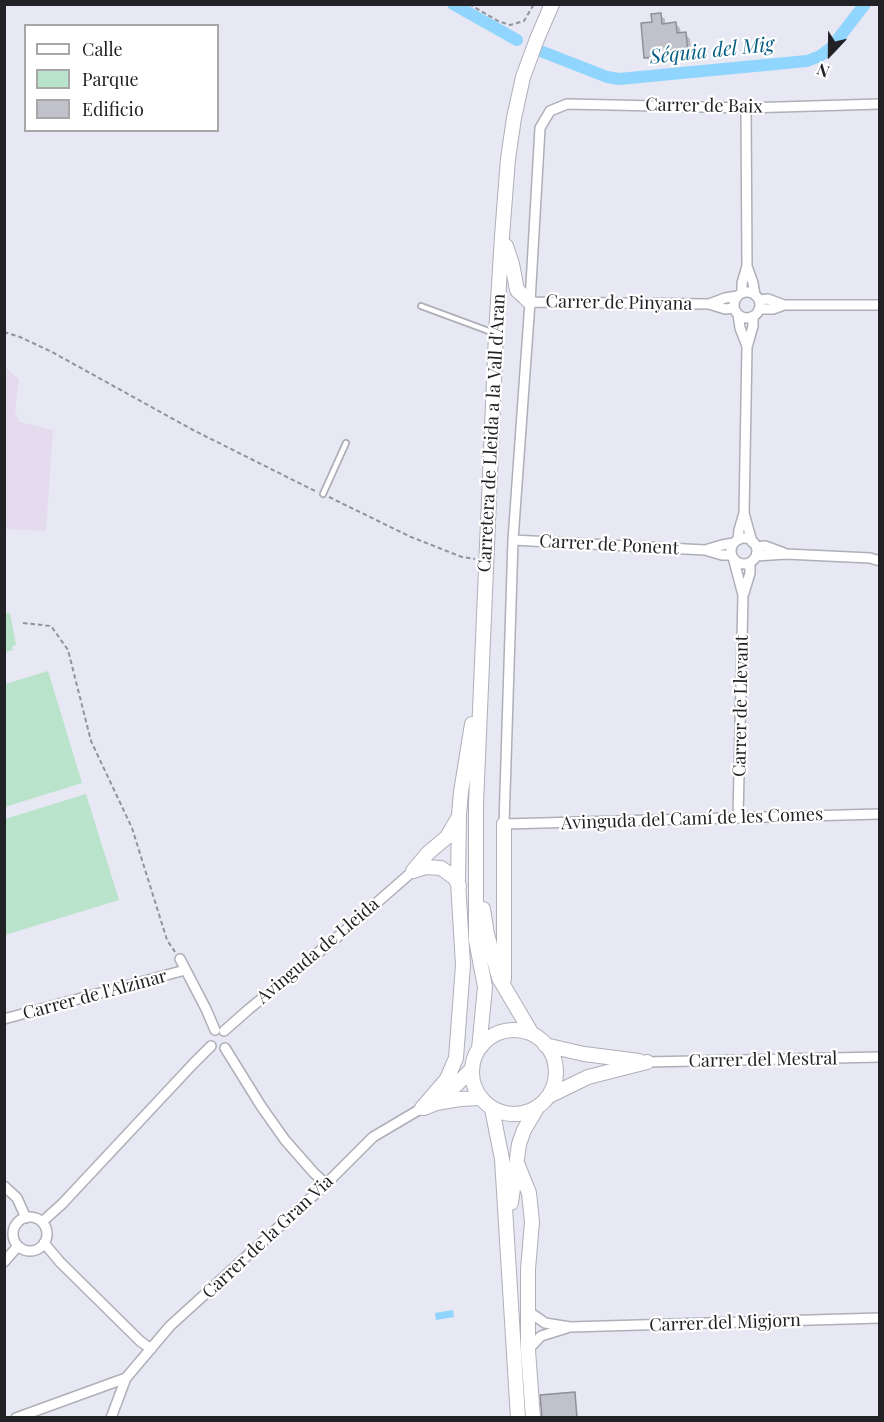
<!DOCTYPE html>
<html>
<head>
<meta charset="utf-8">
<style>
	body { margin:0 }
	#map { position:relative; width:884px; height:1422px; overflow:hidden; background:#e7e8f3; font-family:"Playfair Display",serif }
	canvas { display:block }
	.frame { position:absolute; inset:0; border:6px solid #222226; pointer-events:none }
	.legend { position:absolute; left:24px; top:24px; width:195px; height:108px; box-sizing:border-box; background:#fff; border:2px solid #a7a7a8; margin:0; padding:8px 10px; list-style:none; font-size:18px; color:#222226 }
	.legend li { display:flex; align-items:center; gap:12px; height:30px }
	.legend b { width:30px; border:2px solid #a7a7a8 }
	.north { position:absolute; left:800px; top:24px; width:60px; height:60px; -webkit-text-stroke:4px #fff; paint-order:stroke; rotate:202deg; font-size:16px; font-weight:700; line-height:24px; text-align:center; color:#222226 }
	.north::after { content:''; display:block; margin:auto; width:21px; height:27px; background:#222226; clip-path:polygon(50% 0,100% 100%,50% 72%,0 100%) }
</style>
</head>
<body>
<div id="map">
<canvas width="884" height="1422"></canvas>
<div class="frame"></div>
<ul class="legend">
<li><b style="height:8px;background:#fff"></b>Calle</li>
<li><b style="height:16px;background:#bae3cc"></b>Parque</li>
<li><b style="height:16px;background:#c0c1cb"></b>Edificio</li>
</ul>
<div class="north">N</div>
</div>
<script>
const g = document.querySelector('canvas').getContext('2d');
g.lineJoin = 'round';
function paint(path, color) {
  g.fillStyle = color;
  g.fill(path, 'evenodd');
}
function toPath(rows) {
  const path = new Path2D();
  for (const r of rows) {
    if (r.length === 3) {
      path.moveTo(r[0] + r[2], r[1]);
      path.arc(r[0], r[1], r[2], 0, 2 * Math.PI);
      continue;
    }
    path.moveTo(r[0], r[1]);
    for (let i = 2; i < r.length; i += 2) path.lineTo(r[i], r[i + 1]);
  }
  return path;
}
function trace(path, color, width, dash) {
  g.strokeStyle = color;
  g.lineWidth = width;
  g.lineCap = dash ? 'butt' : 'round';
  g.setLineDash(dash || []);
  g.stroke(path);
}
function drawText(font, color, halo, rows, align = 'center') {
  g.font = font + ' "Playfair Display",serif';
  g.lineWidth = 4.5;
  g.setLineDash([]);
  g.textBaseline = 'middle';
  g.strokeStyle = halo;
  g.fillStyle = color;
  for (const [text, x, y, turn = 0] of rows) {
    g.save();
    g.translate(x, y);
    g.rotate((+turn || 0) * Math.PI / 180);
    g.textAlign = isNaN(turn) ? turn : align;
    if (halo) g.strokeText(text, 0, 0);
    g.fillText(text, 0, 0);
    g.restore();
  }
}
paint(toPath([
	[6,368,19,379,15,410,19,422,53,430,46,531,5,529,4,370]
]), '#e4dbef');
paint(toPath([
	[5,613,10,613,16,645,12,646,13,650,5,652],
	[48,671,82,783,5,807,5,684],
	[86,794,119,900,5,935,5,819]
]), '#bae3cc');
paint(toPath([
	[453,1310,454,1317,436,1320,435,1313]
]), '#90d5fd');
paint(toPath([
	[660,15,665,19,665,25,676,24,680,28,681,34,685,34,690,39,692,58,650,62,646,57,654,24]
]), '#0003');
trace(toPath([
	[453,4,517,40],
	[543,52,607,77,619,79,807,61,820,56,831,48,865,4]
]), '#90d5fd', 12);
const building = toPath([
	[661,13,662,24,676,22,677,33,686,32,688,54,644,58,641,23,652,22,651,14,661,13],
	[575,1392,577,1418,542,1418,540,1395,575,1392]
]);
paint(building, '#c0c1cb');
trace(building, '#8e8f99', 1.5);
const lane = toPath([
	[421,306,494,333],
	[323,494,346,443]
]);
const street = toPath([
	[880,104,746,108,567,104,550,111,540,128,530,302,513,540,504,824,880,814],
	[747,266,753,283,755,295],
	[747,305,13],
	[742,293,742,283,747,266,746,108],
	[759,300,768,299,784,305],
	[530,302,709,304,725,309,734,308],
	[709,304,725,298,737,296],
	[759,309,773,309,784,305,880,305],
	[738,314,740,328,747,346],
	[744,513,752,542],
	[744,551,13],
	[513,540,705,550,722,555,731,555],
	[738,540,739,530,744,513,747,347,753,326,753,316],
	[756,547,765,546,784,553],
	[705,550,722,545,734,543],
	[756,556,786,554,870,558,880,561],
	[734,561,743,595,738,818],
	[744,593,750,573,750,563],
	[180,959,206,1009,215,1030],
	[4,1019,185,970],
	[224,1031,249,1009,341,934,413,871],
	[225,1048,261,1106,285,1140,314,1173,326,1184],
	[647,1062,880,1057],
	[4,1186,17,1198,26,1218],
	[30,1234,17],
	[42,1222,62,1204,193,1064,211,1046],
	[44,1243,60,1262,140,1341,151,1349],
	[4,1262,18,1246],
	[528,1311,545,1323,570,1327,880,1318],
	[528,1350,541,1336,567,1328],
	[16,1418,126,1378],
	[111,1418,126,1378,170,1326,326,1184,373,1137,422,1108]
]);
const secondary = toPath([
	[506,246,512,264,517,290,530,302],
	[504,824,504,979],
	[413,871,426,867,441,868,455,878,459,886],
	[413,871,428,853,447,837,458,818],
	[483,909,487,934,499,978,532,1034],
	[514,1072,42],
	[545,1045,584,1054,639,1061],
	[479,1049,485,987,476,940,476,804,496,334,502,236,508,159,514,118,523,77,537,39,552,4],
	[549,1096,588,1077,647,1062],
	[436,1102,455,1086,472,1069],
	[422,1108,447,1079,456,1058,463,965,458,882,459,815,461,792,472,724],
	[424,1108,436,1103,460,1099,480,1098],
	[492,1109,502,1159,518,1418],
	[517,1163,529,1193,532,1222,528,1269,528,1350,533,1418],
	[511,1203,519,1144,524,1130,537,1108]
]);
trace(lane, '#aeafb9', 8);
trace(street, '#aeafb9', 12);
trace(secondary, '#aeafb9', 16);
trace(toPath([
	[469,4,498,21,510,25,524,21,534,4],
	[4,332,20,337,52,352,193,430,315,491],
	[329,497,411,537,462,557,475,559],
	[23,623,51,626,68,650,91,741,132,828,167,940,175,952]
]), '#92929a', 2, [4.5, 3]);
trace(lane, '#fff', 4.5);
trace(street, '#fff', 9);
trace(secondary, '#fff', 14);
drawText('18px', '#222226', '#fff', [
	["Carrer de Baix",704,106,1],
	["Carrer de Pinyana",619,303,1],
	["Carretera de Lleida a la Vall d'Aran",492,433,-87],
	["Carrer de Ponent",609,545,3],
	["Carrer de Llevant",741,706,-89],
	["Avinguda del Camí de les Comes",692,819,-2],
	["Avinguda de Lleida",318,951,-40],
	["Carrer de l'Alzinar",95,995,-15],
	["Carrer del Mestral",763,1060,-1],
	["Carrer de la Gran Via",268,1237,-43],
	["Carrer del Migjorn",725,1323,-2]
]);
drawText('italic 20px', '#045e84', '#fff', [
	["Séquia del Mig",712,51,-6]
]);
</script>
</body>
</html>
